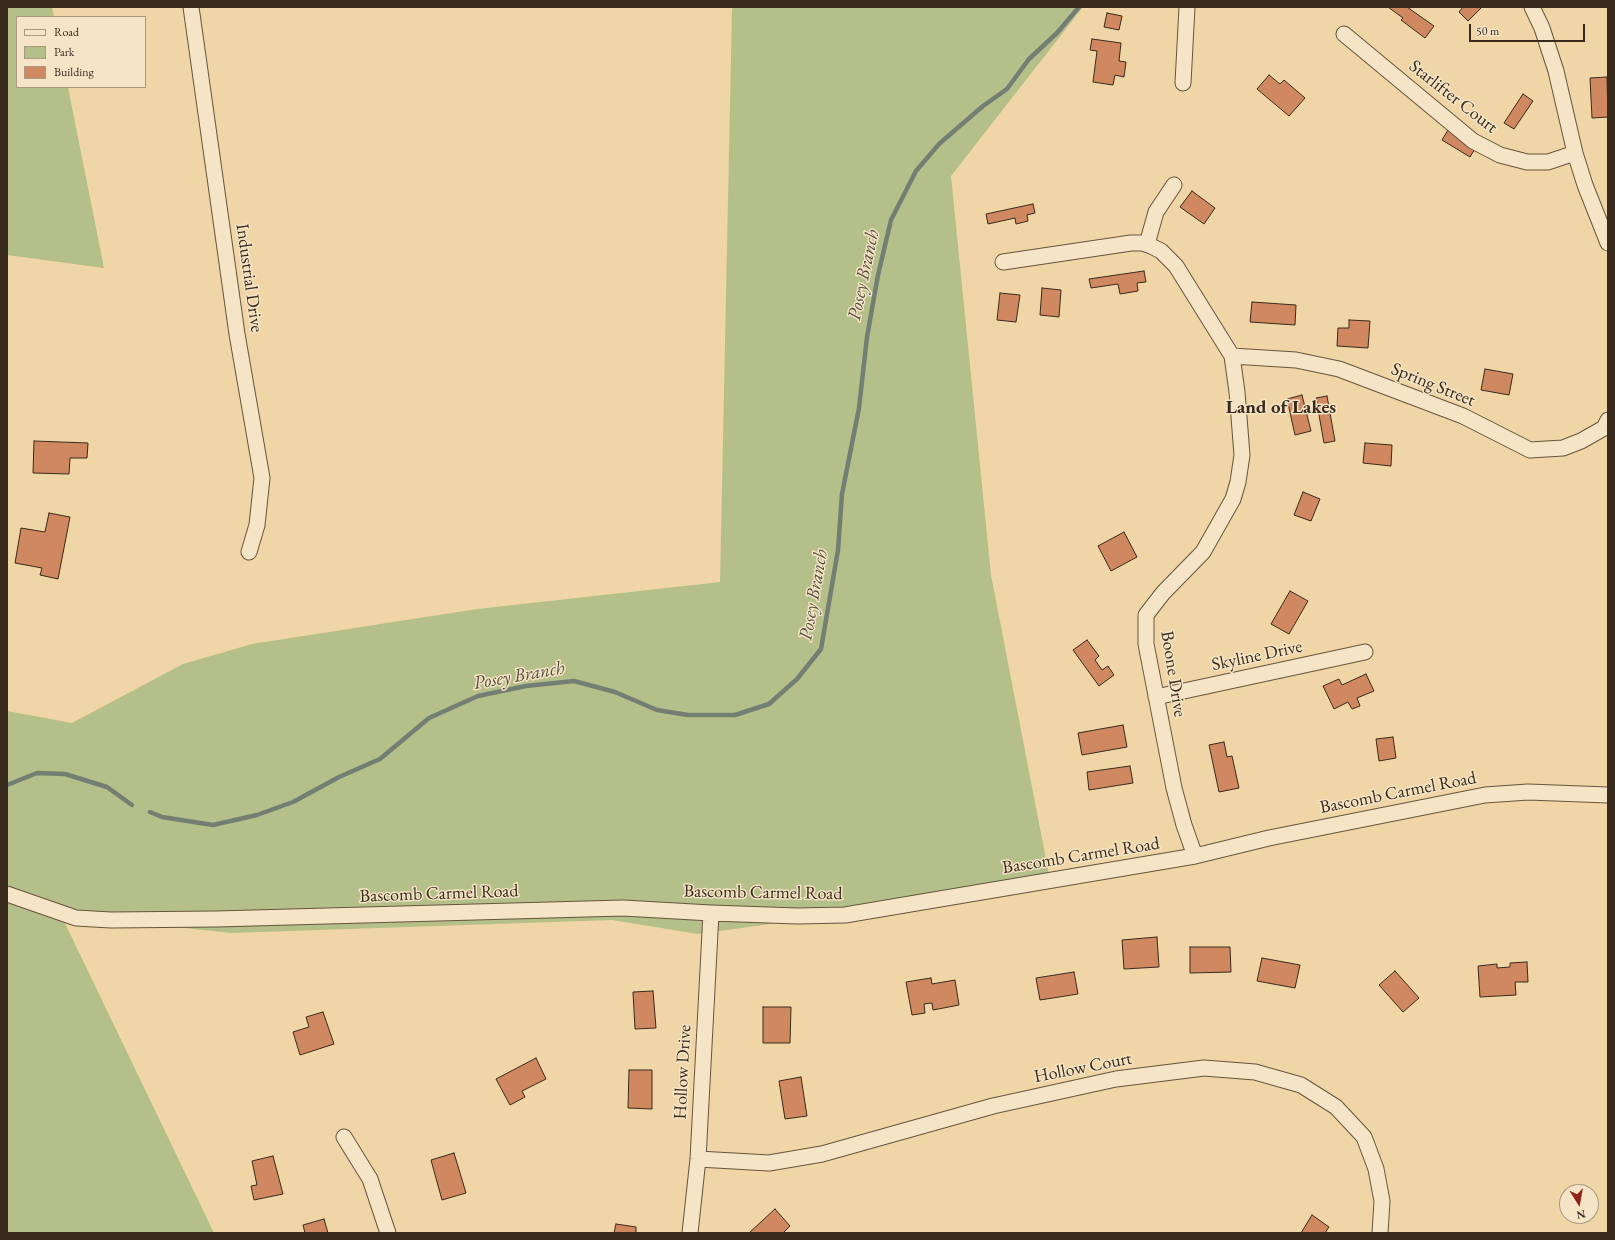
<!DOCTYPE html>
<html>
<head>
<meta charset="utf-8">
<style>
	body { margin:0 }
	#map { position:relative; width:1615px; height:1240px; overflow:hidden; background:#f0d6a6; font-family:"EB Garamond",serif }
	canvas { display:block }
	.frame { position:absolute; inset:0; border:8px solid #382a1c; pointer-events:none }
	.legend { position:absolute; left:16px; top:16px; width:130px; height:72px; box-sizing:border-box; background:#f5e4c5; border:1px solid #a99a81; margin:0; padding:5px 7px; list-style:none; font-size:12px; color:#382a1c }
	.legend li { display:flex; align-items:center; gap:8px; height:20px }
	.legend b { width:20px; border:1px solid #a99a81 }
	.north { position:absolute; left:1559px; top:1184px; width:40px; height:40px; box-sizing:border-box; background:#f5e4c5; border:1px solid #a99a81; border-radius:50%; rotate:169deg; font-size:11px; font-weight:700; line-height:16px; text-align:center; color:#382a1c }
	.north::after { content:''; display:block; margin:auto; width:14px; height:18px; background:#8f2418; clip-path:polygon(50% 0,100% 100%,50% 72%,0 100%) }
	.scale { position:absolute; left:1469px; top:24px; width:116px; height:18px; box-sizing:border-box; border:2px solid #382a1c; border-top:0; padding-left:5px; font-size:12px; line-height:14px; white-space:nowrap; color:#382a1c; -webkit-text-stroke:3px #f5e4c5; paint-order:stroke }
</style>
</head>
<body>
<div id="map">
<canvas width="1615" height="1240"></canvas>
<div class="frame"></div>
<ul class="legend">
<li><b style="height:5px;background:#f5e4c5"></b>Road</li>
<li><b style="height:11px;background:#b5bf8a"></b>Park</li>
<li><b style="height:11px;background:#d08860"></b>Building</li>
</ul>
<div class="north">N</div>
<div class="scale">50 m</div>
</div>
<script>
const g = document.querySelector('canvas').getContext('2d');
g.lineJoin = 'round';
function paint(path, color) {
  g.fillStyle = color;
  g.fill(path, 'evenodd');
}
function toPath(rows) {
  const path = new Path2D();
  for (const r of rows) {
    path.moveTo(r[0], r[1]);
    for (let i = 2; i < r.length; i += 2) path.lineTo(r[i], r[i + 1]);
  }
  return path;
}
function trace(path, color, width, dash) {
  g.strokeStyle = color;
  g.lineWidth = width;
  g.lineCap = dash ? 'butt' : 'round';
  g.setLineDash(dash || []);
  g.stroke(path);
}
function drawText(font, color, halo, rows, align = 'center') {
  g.font = font + ' "EB Garamond",serif';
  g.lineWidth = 3;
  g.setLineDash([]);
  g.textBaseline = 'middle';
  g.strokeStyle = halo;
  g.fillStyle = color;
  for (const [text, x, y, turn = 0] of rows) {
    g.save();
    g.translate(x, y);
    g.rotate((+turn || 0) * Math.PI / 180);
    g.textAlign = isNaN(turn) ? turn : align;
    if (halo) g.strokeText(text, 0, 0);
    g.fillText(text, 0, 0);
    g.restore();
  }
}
paint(toPath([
	[7,7,52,7,54,17,17,17,17,87,68,87,104,268,7,255],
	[734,7,1083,7,951,176,991,575,1051,885,698,934,612,920,231,933,61,915,214,1233,7,1233,7,711,72,723,183,664,252,644,477,609,720,582,732,9]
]), '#b5bf8a');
trace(toPath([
	[7,785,37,773,65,774,107,787,132,805],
	[150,812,162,817,213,825,257,815,293,802,339,777,380,759,429,718,478,696,526,686,574,681,615,692,657,710,688,715,735,715,769,704,797,679,821,649,838,550,842,494,859,408,867,337,878,275,891,220,916,171,939,144,983,106,1007,89,1029,59,1057,33,1079,7]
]), '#737f73', 4.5);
const building = toPath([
	[1388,7,1407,7,1434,26,1425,38,1401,20,1403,18,1388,7],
	[1463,7,1482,7,1468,21,1459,12,1463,7],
	[1107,13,1122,16,1119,30,1104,27,1107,13],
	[1092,39,1121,43,1119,61,1126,62,1124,77,1115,75,1113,85,1093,82,1097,51,1090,50,1092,39],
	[1269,75,1280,84,1284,80,1305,98,1289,116,1257,89,1269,75],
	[1607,77,1608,117,1592,118,1590,78,1607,77],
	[1523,94,1533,101,1514,129,1504,123,1523,94],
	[1448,130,1476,147,1470,157,1442,140,1448,130],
	[1192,191,1215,208,1204,224,1180,207,1192,191],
	[1033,204,1035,213,1027,215,1028,221,1016,224,1015,218,988,224,986,214,1033,204],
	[1144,271,1146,282,1137,283,1138,291,1120,294,1118,284,1091,288,1089,279,1144,271],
	[1042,288,1061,290,1059,317,1040,315,1042,288],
	[1000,293,1020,295,1016,322,997,320,1000,293],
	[1252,302,1296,305,1295,325,1250,322,1252,302],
	[1349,320,1370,321,1368,348,1337,346,1338,328,1349,328,1349,320],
	[1485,369,1513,374,1509,395,1481,390,1485,369],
	[1302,395,1311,431,1295,435,1287,399,1302,395],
	[1327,396,1335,441,1324,443,1316,398,1327,396],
	[34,441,88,443,87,458,70,458,69,474,33,473,34,441],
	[1365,443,1392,445,1391,466,1363,463,1365,443],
	[1303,492,1320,499,1311,521,1294,515,1303,492],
	[49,513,70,517,58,579,40,575,42,568,15,563,21,528,45,532,49,513],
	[1124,532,1137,557,1111,571,1098,546,1124,532],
	[1290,591,1308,601,1289,634,1271,624,1290,591],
	[1087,640,1099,656,1095,660,1102,670,1108,666,1114,675,1099,686,1073,650,1087,640],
	[1366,674,1374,691,1357,698,1360,706,1352,709,1348,702,1334,709,1323,686,1339,679,1342,685,1366,674],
	[1123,725,1127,747,1082,755,1078,733,1123,725],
	[1393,737,1396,758,1379,761,1376,739,1393,737],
	[1224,742,1227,757,1232,756,1239,788,1219,792,1209,745,1224,742],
	[1130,766,1133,783,1089,790,1087,772,1130,766],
	[1157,937,1159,967,1124,969,1122,940,1157,937],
	[1190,947,1230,947,1231,972,1190,973,1190,947],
	[1262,958,1300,965,1295,988,1257,981,1262,958],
	[1527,962,1528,982,1515,982,1516,995,1480,997,1478,966,1497,964,1497,968,1510,967,1510,963,1527,962],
	[1395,971,1419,998,1403,1012,1379,985,1395,971],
	[1074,972,1078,994,1040,1000,1036,978,1074,972],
	[931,978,932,984,955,980,959,1005,933,1010,932,1003,924,1004,925,1013,912,1015,906,982,931,978],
	[653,991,656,1028,635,1029,633,992,653,991],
	[763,1007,791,1007,790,1043,763,1043,763,1007],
	[323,1012,334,1044,300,1055,293,1032,309,1027,306,1017,323,1012],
	[536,1058,546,1079,522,1091,525,1097,510,1105,496,1079,536,1058],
	[629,1070,652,1070,652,1109,628,1108,629,1070],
	[801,1077,807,1116,785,1119,779,1081,801,1077],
	[454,1153,466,1193,442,1200,431,1160,454,1153],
	[273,1156,283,1194,254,1200,251,1186,257,1185,252,1161,273,1156],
	[775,1209,790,1226,783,1233,749,1233,775,1209],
	[1312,1215,1329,1227,1325,1233,1301,1233,1312,1215],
	[324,1219,328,1233,305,1233,303,1225,324,1219],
	[616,1224,636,1227,636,1233,614,1233,616,1224]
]);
paint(building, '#d08860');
trace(building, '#382a1c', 1);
const minor = toPath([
	[191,7,237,334,262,478,257,525,249,552],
	[1532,7,1542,28,1556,71,1575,153,1585,185,1608,243],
	[1344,34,1473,141,1500,155,1527,162,1548,162,1575,153],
	[1183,83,1187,7],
	[1147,244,1156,212,1174,185],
	[1003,262,1131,243,1142,243,1151,246,1161,251,1176,266,1232,356,1237,392,1242,455,1238,482,1233,499,1203,552,1163,593,1146,615,1146,644,1174,788,1184,825,1195,856],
	[1232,356,1296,360,1339,369,1463,416,1530,450,1563,448,1581,441,1604,428,1608,420],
	[1156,697,1365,652],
	[7,894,76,918,111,920,216,919,623,908,711,913,797,916,845,915,1195,856,1269,838,1485,795,1528,792,1608,795],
	[344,1137,370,1179,388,1233],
	[698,1159,769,1163,822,1154,993,1106,1116,1079,1204,1068,1255,1072,1301,1085,1336,1107,1364,1137,1376,1169,1382,1201,1380,1233],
	[690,1233,698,1159,711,913]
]);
trace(minor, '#66553e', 17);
trace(minor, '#f5e4c5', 15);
drawText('18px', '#382a1c', '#f5e4c5', [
	["Starlifter Court",1453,97,38],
	["Industrial Drive",249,278,82],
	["Spring Street",1433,385,22],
	["Skyline Drive",1257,656,-12],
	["Boone Drive",1173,674,81],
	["Bascomb Carmel Road",1398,793,-11],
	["Bascomb Carmel Road",1081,856,-9],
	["Bascomb Carmel Road",763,893,1],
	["Bascomb Carmel Road",439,894,-2],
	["Hollow Court",1083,1068,-11],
	["Hollow Drive",683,1072,-87]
]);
drawText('italic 19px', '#514e40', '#f5e4c5', [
	["Posey Branch",864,275,-78],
	["Posey Branch",814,595,-80],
	["Posey Branch",519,676,-10]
]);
drawText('bold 19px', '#382a1c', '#f5e4c5', [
	["Land of Lakes",1281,408]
]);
</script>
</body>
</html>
